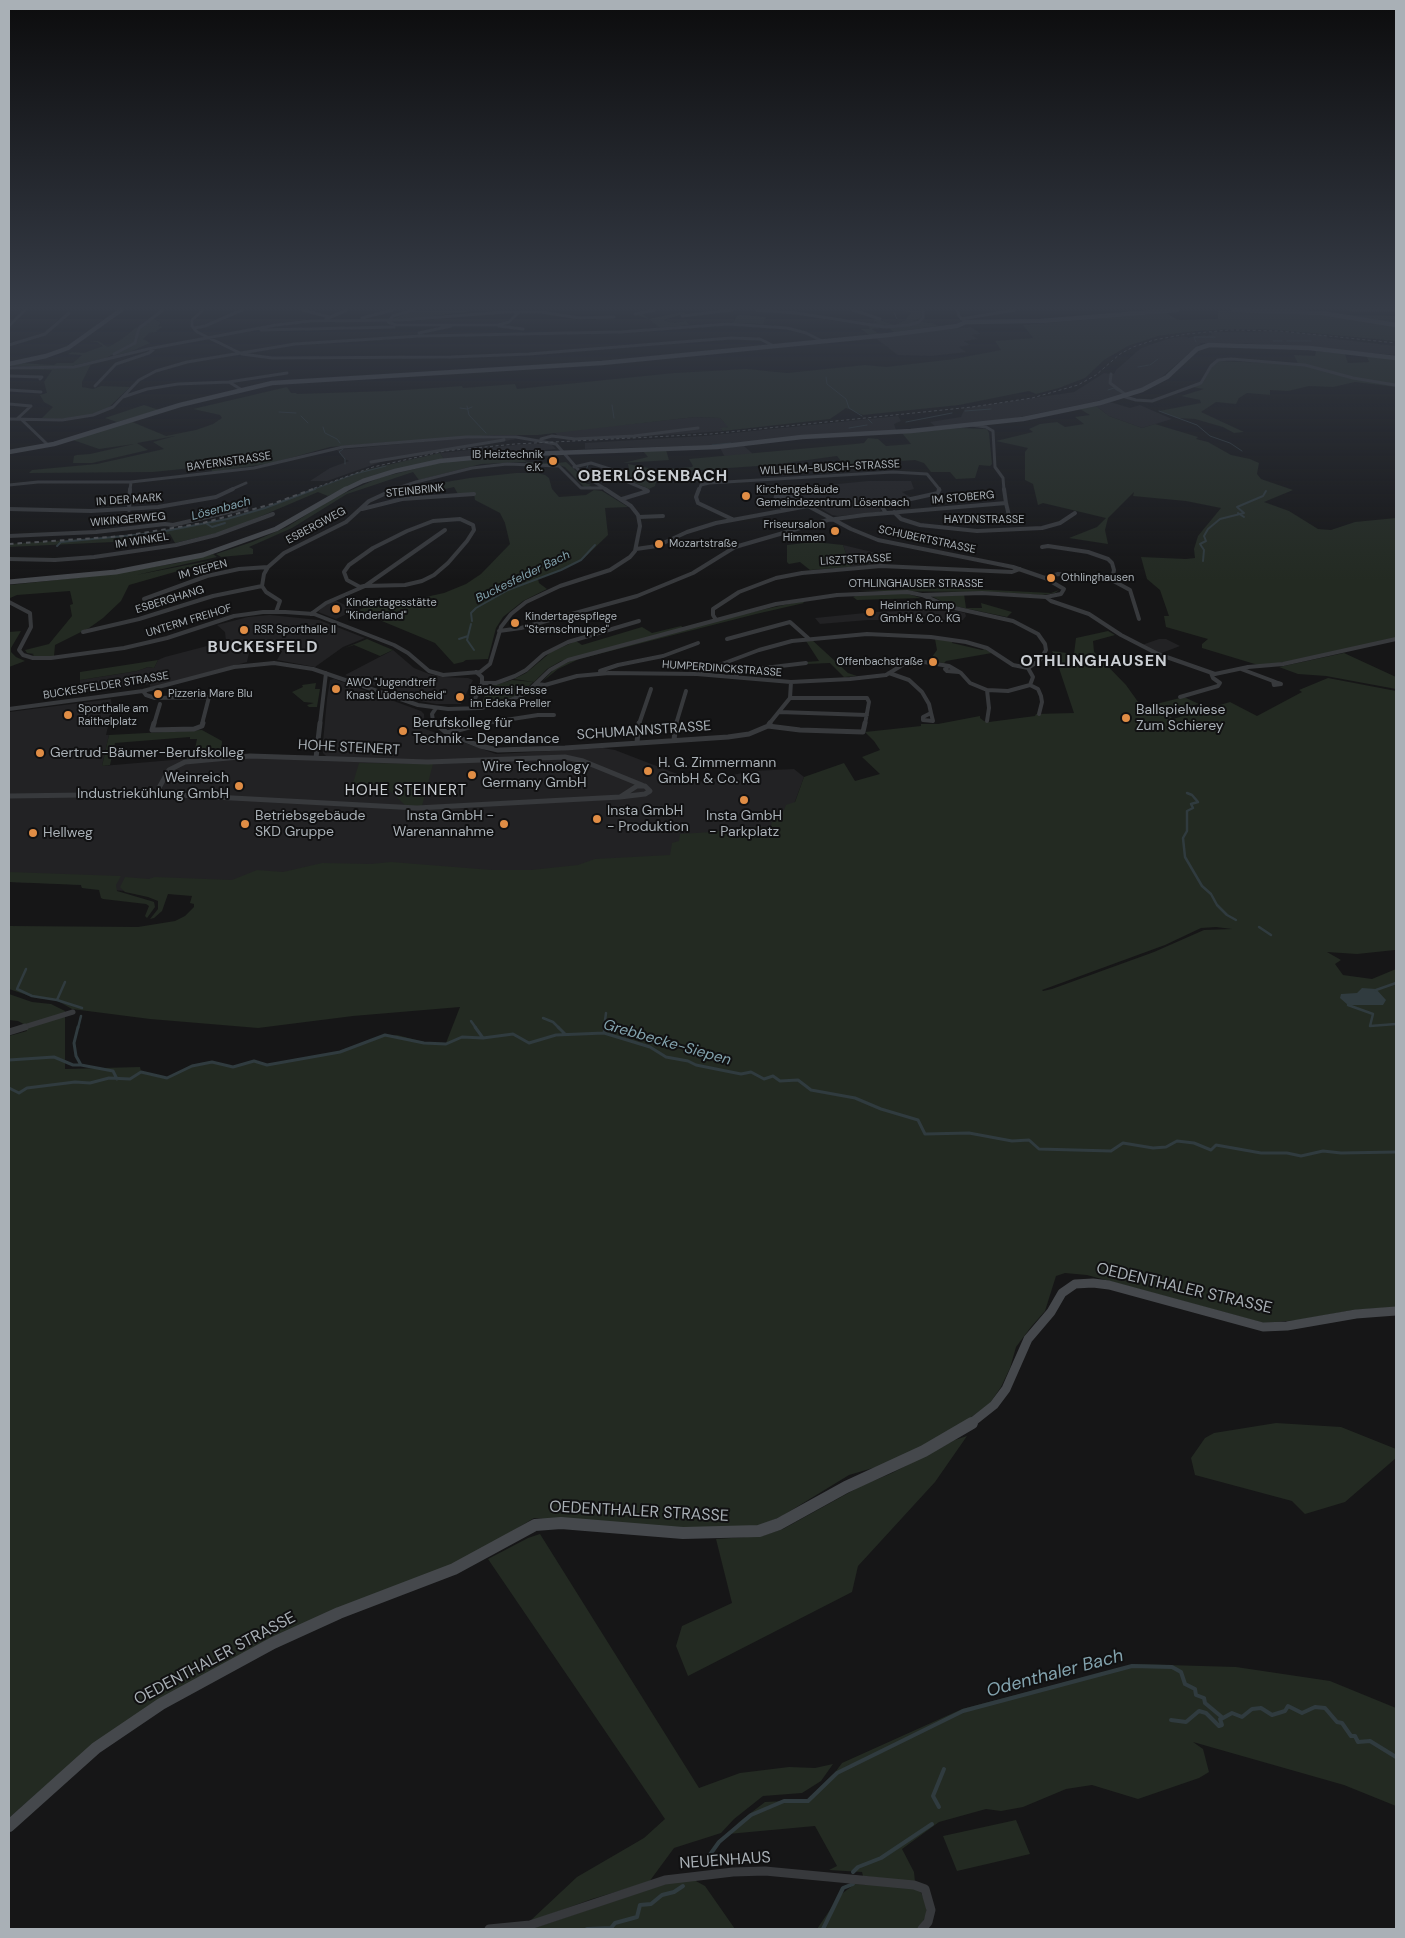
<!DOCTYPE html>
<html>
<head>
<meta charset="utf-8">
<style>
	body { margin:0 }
	#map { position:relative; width:1405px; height:1938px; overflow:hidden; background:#161617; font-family:"DM Sans",sans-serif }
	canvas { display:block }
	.frame { position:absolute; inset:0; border:10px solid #a9b0b6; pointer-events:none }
</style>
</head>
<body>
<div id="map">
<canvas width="1405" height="1938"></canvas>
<div class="frame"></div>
</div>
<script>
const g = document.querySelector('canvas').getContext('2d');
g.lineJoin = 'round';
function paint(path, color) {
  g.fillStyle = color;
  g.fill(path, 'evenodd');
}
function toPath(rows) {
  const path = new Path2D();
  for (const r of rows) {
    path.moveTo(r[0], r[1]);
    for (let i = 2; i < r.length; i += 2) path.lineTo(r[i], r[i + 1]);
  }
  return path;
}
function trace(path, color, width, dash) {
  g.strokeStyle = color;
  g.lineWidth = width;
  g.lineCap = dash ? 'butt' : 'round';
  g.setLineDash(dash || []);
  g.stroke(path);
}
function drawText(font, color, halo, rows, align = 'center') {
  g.font = font + ' "DM Sans",sans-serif';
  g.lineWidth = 4;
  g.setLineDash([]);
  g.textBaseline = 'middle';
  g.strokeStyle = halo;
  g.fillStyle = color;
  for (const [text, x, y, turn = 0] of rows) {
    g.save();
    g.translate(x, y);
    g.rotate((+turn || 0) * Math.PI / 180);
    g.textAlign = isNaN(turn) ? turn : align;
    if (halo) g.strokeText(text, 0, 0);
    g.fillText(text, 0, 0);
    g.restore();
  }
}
paint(toPath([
	[971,327,981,334,972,335,978,339,964,341,970,345,959,347,966,352,931,356,898,355,874,337],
	[1273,331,1325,335,1328,338,1396,346,1396,355,1242,343,1201,343,1156,382,1127,394,1103,400,1016,418,936,427,930,422,961,417,965,408,1074,392,1104,373,1114,374,1116,370,1141,348,1167,339,1184,336,1189,338,1195,336,1212,335,1210,332,1217,332],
	[1110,402,1130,408,1140,405,1172,419,1142,428,1109,416,1096,406],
	[898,416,901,421,894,424,896,430,722,445,585,449,585,443,704,436],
	[695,417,720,418,729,427,721,429,723,431,681,434,568,440,560,438,554,432],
	[461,438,516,439,381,462,327,481,310,481,330,468,349,461,345,459,337,450],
	[526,444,551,444,556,449,444,459,440,453],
	[744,446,753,454,725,457,720,448],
	[868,481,911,481,914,489,902,492,912,498,878,505,881,510,879,512,838,516,832,515,812,503,814,502,797,494,798,488],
	[843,545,884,555,889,556,881,566,851,567],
	[335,600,355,610,336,619,318,612,325,605],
	[946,609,965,613,966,616,963,620,868,620,820,624,815,618,865,613,863,610,875,610,875,612],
	[270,615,319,620,365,638,343,647,315,667,277,660,282,651,249,653,247,662,150,688,150,684,80,693,80,680,137,671,148,667,154,668,158,660,165,657,226,641,225,632,217,625,248,617],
	[1159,639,1166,639,1180,646,1159,654,1142,645],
	[393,650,414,668,429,674,443,677,468,678,473,680,461,704,436,704,414,700,345,675],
	[334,679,421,711,424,714,425,729,496,754,603,748,615,750,698,782,752,771,794,769,804,777,768,875,301,903,82,888,81,885,66,884,9,882,9,712,111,699,112,710,106,735,109,735,102,766,243,754,326,756,323,753,323,742,327,699,330,680]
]), '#222224');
paint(toPath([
	[417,310,479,310,418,318,392,319],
	[894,310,921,310,921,318,913,321,932,323,938,326,894,332,887,327,872,329,879,334,869,335,861,329,870,329,868,326,892,326,869,325,877,322,874,321,874,319,877,319,895,325,905,320,912,312],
	[1218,311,1299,313,1341,317,1348,315,1396,316,1396,341,1278,330,1235,329,1196,331,1158,336,1128,346,1104,360,1085,378,1059,388,1036,394,1029,391,959,405,863,415,846,408,830,419,723,431,720,428,728,427,720,418,695,417,538,435,495,435,365,444,330,447,272,463,212,472,211,466,153,472,29,473,32,470,97,464,164,449,153,442,175,436,137,443,148,450,92,463,73,463,74,456,77,455,90,454,134,444,99,449,70,439,130,421,166,436,196,430,213,424,222,418,220,415,193,409,287,387,291,393,296,393,297,394,389,391,462,386,463,388,515,384,517,389,674,373,747,369,787,373,865,365,886,367,954,359,1001,350,995,341,1033,338,1023,325,1166,313,1178,320,1218,319],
	[682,312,687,314,679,315,664,320,672,323,686,321,690,325,660,328,650,320,638,315,642,314,649,319],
	[737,316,740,315,766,317,763,324,733,323],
	[153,318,161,323,158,326,162,327,156,331,157,332,149,333,143,339,150,343,130,352,112,356,137,342,139,329],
	[137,327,137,341,106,358,67,367,10,366,21,363,54,365,57,363,73,363,82,355,68,354,72,352,84,353,103,346,97,342,90,341,98,341,108,347,119,341],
	[1316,351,1345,354,1348,363,1369,362,1366,355,1396,359,1396,387,1355,382,1333,387,1309,386,1288,391,1270,390,1270,395,1247,393,1239,398,1236,404,1216,402,1201,412,1244,432,1234,433,1223,427,1195,419,1177,418,1159,411,1201,403,1200,400,1181,396,1204,389,1192,387,1202,384,1212,366,1218,361,1298,364,1294,355,1315,356],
	[91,364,82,382,82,387,93,389,101,386,130,387,107,409,87,416,60,419,42,418,53,407,44,402,40,395,47,393,44,382,52,370,9,369,63,369],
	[144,405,159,410,117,422,105,418],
	[1096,406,1109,416,1142,428,1155,424,1198,437,1196,439,1208,442,1231,455,1250,459,1259,463,1257,474,1261,479,1293,490,1264,502,1289,511,1318,529,1331,530,1355,522,1396,518,1396,638,1288,662,1258,665,1202,648,1202,644,1208,639,1166,627,1164,616,1169,616,1160,590,1147,579,1141,557,1186,559,1195,558,1194,549,1198,536,1221,508,1186,501,1133,496,1134,492,1108,518,1105,530,1108,544,1069,538,1097,527,1106,518,1043,503,1038,505,1033,484,1025,480,1025,452,1028,448,996,441,1033,432,1029,429,1040,424,1057,422,1065,427,1084,424,1075,417,1090,415,1080,409],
	[961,428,987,429,989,433,992,464,990,466,979,465,975,478,956,479,950,472,931,472,924,463,915,460,844,465,837,456,771,465,672,472,673,475,657,478,655,486,649,489,631,481,628,464,659,470,692,467,693,466,689,459,855,444,864,443,868,438,878,439,886,446,911,444,902,433],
	[666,450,669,460,623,463,648,457,643,451],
	[440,453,444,459,360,481,328,496,318,492,226,531,175,543,170,534,113,542,9,547,9,544,114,537,200,525,265,508,365,470],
	[523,456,528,457,522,459,527,462,549,463,550,464,566,462,585,479,582,480,587,484,591,484,589,485,592,487,585,488,565,467,559,465,526,464,526,462,481,464,419,480,413,472,347,494,292,528,249,547,253,549,253,554,221,557,216,554,252,542,287,527,333,498,379,478,434,464,461,460],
	[516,473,537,473,545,475,549,478,552,489,559,497,586,495,594,490,602,491,628,507,605,508,608,535,583,559,562,570,538,579,539,583,547,589,523,601,503,617,496,628,488,659,466,660,463,662,454,664,435,643,377,619,359,610,373,604,398,603,444,593,466,584,481,574,510,544,505,523,500,513,475,500,474,494,458,494,454,487,445,489,440,483,470,478],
	[814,542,843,545,851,567,810,570,800,562,789,564,787,562,787,545],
	[213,554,217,557,136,575,213,560,199,565,129,585,121,601,103,618,89,628,55,645,54,656,34,656,32,655,34,654,27,653,25,650,49,644,72,616,70,605,73,604,70,591,17,595,10,598,9,585,112,574,177,563],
	[951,588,1051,593,1059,590,1055,593,1042,595,992,592,857,591],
	[905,593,921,598,857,600,853,597,860,594],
	[964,594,966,608,982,608,981,603,1012,612,1007,617,950,605,931,596],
	[802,601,804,603,756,614,579,659,558,669,543,681,555,668,573,660,739,615],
	[681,626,684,628,561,661,547,669,534,682,514,679,526,673,551,652,576,641,582,645,642,627,652,633],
	[21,631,11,648,11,652,16,657,25,661,9,667,9,632],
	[1108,631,1115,635,1093,641,1094,652,1126,685,1141,706,1144,707,1184,697,1199,704,1166,712,1173,719,1230,702,1257,716,1302,692,1299,690,1328,678,1396,691,1396,951,1395,950,1357,954,1327,952,1341,960,1335,964,1343,975,1372,979,1396,969,1396,1307,1353,1310,1299,1320,1264,1323,1087,1275,1065,1273,1056,1276,1045,1311,1031,1327,1016,1347,1010,1368,1001,1387,990,1403,949,1434,883,1465,849,1475,782,1516,757,1527,669,1528,534,1518,468,1558,272,1639,54,1778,9,1818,9,1036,27,1031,26,1029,29,1027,18,1021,9,1020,9,994,32,1002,51,1004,65,1011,65,1069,140,1067,141,1071,167,1078,191,1065,212,1061,233,1066,254,1061,267,1064,328,1055,386,1034,387,1036,397,1035,424,1042,446,1043,460,1007,353,1016,258,1028,150,1019,72,1009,56,1000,36,998,9,989,9,926,138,927,175,921,185,916,194,907,194,904,190,903,192,896,168,894,162,911,154,918,150,919,158,909,158,901,148,897,125,892,120,887,125,877,149,879,155,877,232,880,257,870,283,872,322,863,371,864,391,862,492,870,531,870,578,865,595,859,670,855,672,843,679,841,680,834,712,832,745,827,771,827,772,820,784,810,786,805,795,802,804,777,844,763,855,781,880,774,862,757,880,750,874,741,865,732,921,726,921,724,938,724,980,716,980,718,984,721,989,722,1035,716,1036,714,1074,713,1059,668,1043,663,1051,658,1053,653,1052,651,1074,654,1076,638],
	[1216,927,1232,929,1204,930,1154,952,1052,989,1043,991,1042,990,1165,945,1201,928],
	[367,639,381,645,393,650,380,656,354,645,345,648],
	[811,639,848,673,857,676,844,677,830,663,807,664,806,662,819,661,806,641],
	[935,639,953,641,952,643,982,650,985,649,992,653,946,661,944,663,929,661,937,650],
	[1344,653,1396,677,1396,689,1326,676,1298,674,1279,667],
	[158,660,154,668,148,667,137,671,80,680,80,672],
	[512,680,533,682,524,691,509,699,488,704,481,704,489,687],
	[316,683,315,689,320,689,317,707,309,707,307,705,314,703,304,702,292,692,303,687,302,685],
	[202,730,222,741,221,756,187,759,187,755,194,754,197,739,190,739,190,737,115,743,110,765,102,766,109,735],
	[359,763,433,764,422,806,406,806,383,784,353,783],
	[9,872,121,876,116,885,117,891,151,901,154,902,155,907,147,918,145,916,149,906,146,904,103,899,101,898,99,890,82,888,81,885,9,882],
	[1276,1423,1341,1427,1396,1449,1396,1458,1345,1502,1305,1514,1292,1501,1195,1475,1191,1458,1205,1438,1214,1433],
	[967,1436,935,1482,858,1566,852,1592,688,1676,676,1646,682,1626,732,1603,716,1539,762,1536,783,1529,861,1486,892,1473,955,1440],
	[540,1534,699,1788,740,1773,789,1767,815,1768,833,1764,821,1781,802,1793,763,1796,734,1819,721,1833,674,1848,649,1882,592,1899,529,1922,577,1877,644,1838,665,1819,488,1559,528,1538],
	[1134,1664,1236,1667,1330,1681,1396,1708,1396,1806,1344,1785,1193,1742,1203,1749,1209,1772,1199,1778,1138,1799,1092,1785,1066,1789,1023,1807,1001,1811,986,1809,939,1822,902,1849,914,1872,915,1882,863,1876,862,1872,829,1870,837,1866,815,1826,728,1834,739,1822,765,1802,807,1800,825,1786,842,1763,962,1709],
	[1016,1820,1030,1854,957,1871,943,1836],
	[694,1880,705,1886,735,1929,531,1929,664,1884],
	[855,1884,908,1886,920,1891,927,1904,926,1915,921,1926,918,1929,817,1929,840,1895]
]), '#232a22');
paint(toPath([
	[1362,988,1376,989,1386,1000,1383,1005,1348,1005,1340,998,1341,994,1357,993]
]), '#303b3f');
trace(toPath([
	[894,312,897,319],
	[1273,341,1282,341],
	[1287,341,1311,341],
	[1196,342,1194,337,1215,337],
	[1150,365,1158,359],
	[1138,367,1149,365],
	[826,377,827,384,846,399,849,408,862,416],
	[1108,390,1114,388,1118,391],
	[612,405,614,418],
	[467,406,469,415,486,433],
	[460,408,467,409,472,407],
	[965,411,991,409],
	[1159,411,1197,425,1210,436,1230,443,1242,451],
	[279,412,296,413],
	[301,416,308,423],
	[868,419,872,423],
	[906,422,952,413],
	[323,427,325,433,337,439,340,443],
	[849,428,867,425],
	[712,445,731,443],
	[343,449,339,452,345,459,345,464],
	[585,473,588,465],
	[312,490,355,474,386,466]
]), '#303b3f', 1);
trace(toPath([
	[1238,513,1244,517],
	[207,524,212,527,225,523],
	[57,546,61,542,155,533,227,519,265,508,315,489],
	[1203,561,1204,550,1200,544,1206,541,1204,536,1208,529,1220,519,1244,513,1237,507,1263,496,1266,491],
	[472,621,471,613,476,608,508,590,561,570,581,560,595,545],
	[471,624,467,640,474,650],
	[459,639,468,636]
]), '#303b3f', 2);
trace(toPath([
	[1187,793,1192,795,1198,802,1191,804,1193,808,1187,811,1187,831,1183,838,1185,857,1202,886,1211,894,1217,905,1227,915,1236,920],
	[1259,927,1271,935],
	[26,969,17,989,32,996,57,1000],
	[65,982,57,1000,82,1008],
	[1376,990,1396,983],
	[1348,1005,1373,1014,1370,1026,1396,1024],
	[543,1018,553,1022,559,1028],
	[471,1021,476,1028],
	[78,1028,81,1016],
	[604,1028,606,1013]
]), '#303b3f', 2.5);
trace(toPath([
	[78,1027,74,1043,76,1056,81,1065,113,1071,117,1079],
	[475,1027,483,1038],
	[558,1027,565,1034],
	[604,1033,605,1027],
	[9,1060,54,1057,73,1065,81,1065],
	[9,1088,19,1093,27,1088,75,1082,90,1083,109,1078,130,1079,141,1072,167,1078,192,1066,212,1062,233,1067,254,1061,267,1065,340,1052,385,1035,424,1043,446,1044,462,1037,483,1038,513,1034,529,1043,556,1035,604,1033,650,1047,666,1057,688,1061,696,1065,741,1074,751,1072,764,1079,773,1076,780,1081,798,1080,811,1090,855,1098,881,1109,918,1120,925,1134,969,1133,1012,1141,1029,1140,1039,1149,1111,1151,1123,1143,1153,1148,1166,1147,1177,1141,1194,1143,1211,1150,1216,1145,1261,1153,1287,1153,1301,1156,1323,1151,1341,1153,1396,1152]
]), '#303b3f', 3);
trace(toPath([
	[1171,1720,1186,1722,1199,1711,1206,1713,1219,1726,1222,1725,1220,1719,1223,1718],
	[939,1807,933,1796,944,1769],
	[709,1856,719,1842,751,1815,784,1801,808,1801,837,1773,963,1711,1132,1666,1172,1667,1181,1672,1185,1684,1195,1689,1196,1695,1204,1698,1205,1703,1223,1718,1232,1713,1242,1717,1252,1709,1261,1708,1272,1715,1285,1711,1288,1706,1302,1713,1315,1707,1325,1708,1337,1722,1342,1723,1351,1736,1355,1736,1358,1742,1370,1741,1396,1757],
	[853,1872,858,1867,881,1858,932,1824],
	[587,1929,611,1928,615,1923,637,1917,640,1905,651,1904,662,1895,674,1892,683,1886],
	[823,1929,843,1888,853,1884]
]), '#303b3f', 4);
trace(toPath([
	[203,310,192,320,192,326,197,332,242,354,272,358,451,357,529,354,731,338,760,339,774,346],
	[303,310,329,317],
	[414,310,393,316,388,322,396,325,498,325,509,322,519,312],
	[756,310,796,313,885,327,909,325,919,322,923,318,923,310],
	[853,310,880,319],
	[957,310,959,316,964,321],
	[1351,310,1396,310],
	[635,314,655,310],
	[682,316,732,310],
	[362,318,393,310],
	[326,319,347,310],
	[961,319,1015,310],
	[9,326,25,310],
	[499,326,523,329],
	[194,328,205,326,242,310],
	[261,330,394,327],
	[419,333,451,326],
	[9,345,45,334,69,313],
	[114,354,135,343,139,328,163,310],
	[9,368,74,367,148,349,276,325,310,321,403,320,505,312,541,312,579,318,614,317],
	[1111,374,1110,383,1126,395],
	[9,376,42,377,40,379],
	[229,382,287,373],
	[95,386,116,364,149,353,154,349],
	[9,390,41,392],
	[1122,396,1136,400,1152,401,1201,383,1211,366,1218,360,1231,359,1305,365,1353,378,1395,385],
	[123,397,147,389,178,384,229,382,242,390],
	[9,404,31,406,17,419],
	[9,419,62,420,93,415,113,407,139,380,156,371,187,362,295,344,420,336,621,332,728,324,787,328,806,333,822,341],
	[21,419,48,445],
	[971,425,986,427,993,431,995,467,1003,478,1004,490],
	[541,439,552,436,575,439,634,436,698,428],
	[371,462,504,440],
	[574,467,591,463,613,470,628,482,647,490],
	[9,485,38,482,131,482,254,468,343,447,466,437,516,437,556,444,582,474,607,490],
	[130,490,131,482],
	[230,490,246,483],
	[392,490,416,482,472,468,507,464,559,466,581,488,603,488],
	[699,490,701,485,709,483,893,472,927,474,940,490]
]), '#37393c', 3);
trace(toPath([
	[699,489,696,497,698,503,732,519],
	[622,499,648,491,644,489],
	[1006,503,1010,520],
	[9,509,91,511,158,507,216,497,233,489],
	[362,509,402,499,474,494],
	[129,510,130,489],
	[784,510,775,500,776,496,797,497,807,503,807,506],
	[894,512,901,519,920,525,977,531,1042,528,1060,523,1075,513],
	[886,513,882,507,884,505,938,493,939,489],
	[639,517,663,516],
	[9,536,96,532,165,524,173,525,246,508],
	[1042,547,1048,546,1088,552,1108,559,1112,563,1114,570,1113,575,1108,578,1130,590,1139,619],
	[9,559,55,560,94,557,176,545,216,535,273,514],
	[1045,578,1058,574,1108,578],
	[364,586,360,587,347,580,344,572,349,565,373,548,407,531,433,521,460,519,473,525,474,530,467,541,448,563,434,575,422,581,405,585,365,586],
	[1046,597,1051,601,1089,614,1121,635,1158,654,1215,674,1248,667,1283,664,1396,639],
	[144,599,207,576,239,569,268,567],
	[9,602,30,613,31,627,19,650,23,655,33,658,51,658,124,648,167,638,234,616,263,612,285,612,314,614,394,645,408,653,429,671,443,675,480,672,490,664,501,627,511,614,526,602,560,586,610,570,630,557,635,551,640,526,638,515,631,506,605,489],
	[276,612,280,601,266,592,262,586,264,574,268,567,284,553,346,522,369,501,395,489],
	[311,614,326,603,365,586,445,530],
	[716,620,713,615,713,609,739,592,776,578,802,573,881,566,1012,572,1020,569],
	[499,631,521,628,637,596,693,573,735,547,828,520,864,515,1006,503,1004,489],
	[83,632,139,619,213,596,262,586],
	[727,639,790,622,808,638],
	[849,663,904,664],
	[949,666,945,669,947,671,959,672],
	[1241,669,1273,681],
	[600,671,618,665,663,656,698,643],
	[698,673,759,650,792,641,867,634,931,637,966,642,987,648,1013,665,1028,668],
	[889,673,909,680,922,692,929,704,931,713],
	[735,677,738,673,756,669,806,663],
	[1273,681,1278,683,1281,684,1274,685,1273,681],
	[482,683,496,683,515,676,526,670,544,654,568,642,639,621],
	[537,684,545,685,577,676,609,673,697,674,791,682,850,679,886,675,904,664,924,662,949,666,961,673,970,683,987,690,1008,691,1030,685,1033,677,1028,668,1040,660,1046,650,1045,644,1038,634,1013,621,950,607,922,595],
	[1030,685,1038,689,1041,696,1042,702,1039,714],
	[987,690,989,708,987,721],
	[143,691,146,695,155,698,209,697,202,724],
	[1180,697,1218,686,1220,683,1213,678,1211,673],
	[790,698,867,698,869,702,865,724],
	[436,708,432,714,433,721,437,724],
	[471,708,482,683,482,677,476,672],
	[9,709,143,691,234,667,274,663,313,669,418,705,448,709,481,708,506,702,526,693,550,670,568,660,776,604,837,595,907,592,922,595,982,593,1046,597,1061,594,1064,589,1045,578,1013,567,878,540,851,529,808,506,716,523,687,532,657,546,636,549],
	[779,712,867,715],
	[931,713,933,721,923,720,923,717,931,713],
	[154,724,160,704],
	[320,724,326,673],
	[480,724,538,715,554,715],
	[639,724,651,689],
	[676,724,686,691],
	[769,724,790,698,791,682]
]), '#37393c', 4);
trace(toPath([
	[154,723,152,730,194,729,202,726,203,723],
	[435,723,447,733,480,746,498,750,565,748,728,737,749,734,768,726,770,723],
	[768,726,800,730,863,732,865,723],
	[447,733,484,723],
	[674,740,676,723],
	[637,742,639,723],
	[316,758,320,723],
	[637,786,645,786,650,791,645,794,620,797,637,786],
	[156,793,169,770,185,762,250,756,428,762,565,757,583,761,642,785],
	[9,796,159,794,417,808,620,797],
	[21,1028,73,1012]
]), '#37393c', 5);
trace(toPath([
	[9,1032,25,1027]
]), '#37393c', 7);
trace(toPath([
	[489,1929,530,1925,665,1880,733,1872,765,1871,914,1885,925,1889,931,1910,928,1922,922,1929]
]), '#37393c', 9);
trace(toPath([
	[1233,310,1322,313,1396,325],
	[9,364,46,356,68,348,121,310],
	[9,452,54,444,180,405,272,383,602,363,888,335,957,326,966,322,1041,321,1177,310],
	[344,490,363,481,395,471,440,461,502,455,717,447,802,437,911,431,1023,419,1100,403,1142,390,1167,377,1197,349,1209,345,1309,348,1396,358]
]), '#45484c', 4.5);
trace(toPath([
	[9,582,116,572,203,555,276,529,346,489]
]), '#45484c', 5);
trace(toPath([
	[970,1424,994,1405,1006,1389,1028,1339,1051,1312,1062,1293,1075,1284,1093,1283,1109,1285,1263,1327,1287,1326,1356,1314,1396,1311]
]), '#45484c', 9);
trace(toPath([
	[9,1826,96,1748,161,1704,273,1643,339,1613,454,1569,535,1525,561,1523,683,1533,759,1531,779,1524,846,1487,924,1451,972,1423]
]), '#45484c', 12);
trace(toPath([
	[309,490,373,467,445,451,515,444,710,434,972,407,1032,398,1078,385,1096,375,1120,354,1133,347,1154,340,1187,334,1229,330,1280,331,1396,343]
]), '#4e5155', 1, [3, 2.5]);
trace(toPath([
	[9,544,124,536,203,523,272,504,313,489]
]), '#4e5155', 2, [4.5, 4]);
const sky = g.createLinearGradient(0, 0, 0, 581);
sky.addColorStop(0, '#0c0c0d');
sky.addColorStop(0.53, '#363c47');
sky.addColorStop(1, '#363c4700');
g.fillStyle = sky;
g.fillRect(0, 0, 1405, 581);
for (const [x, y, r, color] of [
	[553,461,5,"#e08d45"],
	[746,496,5,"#e08d45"],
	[835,531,5,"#e08d45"],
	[659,544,5,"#e08d45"],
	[1051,578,5,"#e08d45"],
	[336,609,5,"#e08d45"],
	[870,612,5,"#e08d45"],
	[515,623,5,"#e08d45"],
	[244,630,5,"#e08d45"],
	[933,662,5,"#e08d45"],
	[336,689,5,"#e08d45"],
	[158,694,5,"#e08d45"],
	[460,697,5,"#e08d45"],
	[68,715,5,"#e08d45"],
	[1126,718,5,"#e08d45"],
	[403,731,5,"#e08d45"],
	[40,753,5,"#e08d45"],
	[648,771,5,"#e08d45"],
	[472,775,5,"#e08d45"],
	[239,786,5,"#e08d45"],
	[744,800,5,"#e08d45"],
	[597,819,5,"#e08d45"],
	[245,824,5,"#e08d45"],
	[504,824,5,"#e08d45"],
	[33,833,5,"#e08d45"]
]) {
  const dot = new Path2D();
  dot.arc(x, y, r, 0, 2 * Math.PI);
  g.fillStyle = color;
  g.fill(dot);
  trace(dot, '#111112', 2);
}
drawText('11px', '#a9b0b6', '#111112', [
	["IB Heiztechnik",543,455,"right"],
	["e.K.",543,468,"right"],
	["Kirchengebäude",756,490],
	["Gemeindezentrum Lösenbach",756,503],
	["Friseursalon",825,525,"right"],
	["Himmen",825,538,"right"],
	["Mozartstraße",669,544],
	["Othlinghausen",1061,578],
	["Kindertagesstätte",346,603],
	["\"Kinderland\"",346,616],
	["Heinrich Rump",880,606],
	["GmbH & Co. KG",880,619],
	["Kindertagespflege",525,617],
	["\"Sternschnuppe\"",525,630],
	["RSR Sporthalle II",254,630],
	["Offenbachstraße",923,662,"right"],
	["AWO \"Jugendtreff",346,683],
	["Knast Lüdenscheid\"",346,696],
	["Bäckerei Hesse",470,691],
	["im Edeka Preller",470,704],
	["Pizzeria Mare Blu",168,694],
	["Sporthalle am",78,709],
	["Raithelplatz",78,722]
], 'left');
drawText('11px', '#a9b0b6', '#111112', [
	["BAYERNSTRASSE",229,462,-8],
	["WILHELM-BUSCH-STRASSE",830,468,-3],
	["STEINBRINK",415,491,-6],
	["IM STOBERG",963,498,-5],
	["IN DER MARK",129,500,-4],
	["WIKINGERWEG",128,520,-5],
	["HAYDNSTRASSE",984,520],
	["ESBERGWEG",316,526,-28],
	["SCHUBERTSTRASSE",927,540,12],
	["IM WINKEL",142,541,-9],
	["LISZTSTRASSE",856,560,-3],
	["IM SIEPEN",203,570,-15],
	["OTHLINGHAUSER STRASSE",916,584],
	["ESBERGHANG",170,600,-17],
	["UNTERM FREIHOF",189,621,-17],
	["HUMPERDINCKSTRASSE",722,669,4],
	["BUCKESFELDER STRASSE",106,686,-9]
]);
drawText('italic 12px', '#83a3ae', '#111112', [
	["Lösenbach",221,509,-15],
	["Buckesfelder Bach",523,577,-26]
]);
drawText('14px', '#a9b0b6', '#111112', [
	["Ballspielwiese",1136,710],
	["Zum Schierey",1136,726],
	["Berufskolleg für",413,723],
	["Technik - Depandance",413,739],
	["Gertrud-Bäumer-Berufskolleg",50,753],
	["H. G. Zimmermann",658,763],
	["GmbH & Co. KG",658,779],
	["Wire Technology",482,767],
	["Germany GmbH",482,783],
	["Weinreich",229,778,"right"],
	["Industriekühlung GmbH",229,794,"right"],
	["Insta GmbH",607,811],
	["- Produktion",607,827],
	["Betriebsgebäude",255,816],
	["SKD Gruppe",255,832],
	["Insta GmbH -",494,816,"right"],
	["Warenannahme",494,832,"right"],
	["Insta GmbH",744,816,"center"],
	["- Parkplatz",744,832,"center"],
	["Hellweg",43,833]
], 'left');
drawText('14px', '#a9b0b6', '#111112', [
	["SCHUMANNSTRASSE",644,731,-4],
	["HOHE STEINERT",349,748,3]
]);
g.letterSpacing = '1px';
drawText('15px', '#caced3', '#111112', [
	["HOHE STEINERT",406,791]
]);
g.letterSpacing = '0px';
drawText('italic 15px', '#83a3ae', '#111112', [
	["Grebbecke-Siepen",667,1043,16]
]);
g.letterSpacing = '1px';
drawText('bold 16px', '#caced3', '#111112', [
	["OBERLÖSENBACH",653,477],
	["BUCKESFELD",263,648],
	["OTHLINGHAUSEN",1094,662]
]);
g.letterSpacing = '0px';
drawText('16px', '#a9b0b6', '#111112', [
	["OEDENTHALER STRASSE",1184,1289,13],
	["OEDENTHALER STRASSE",639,1512,3],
	["OEDENTHALER STRASSE",215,1659,-28],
	["NEUENHAUS",725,1861,-4]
]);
drawText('italic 18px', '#83a3ae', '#111112', [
	["Odenthaler Bach",1055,1674,-15]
]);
</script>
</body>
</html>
